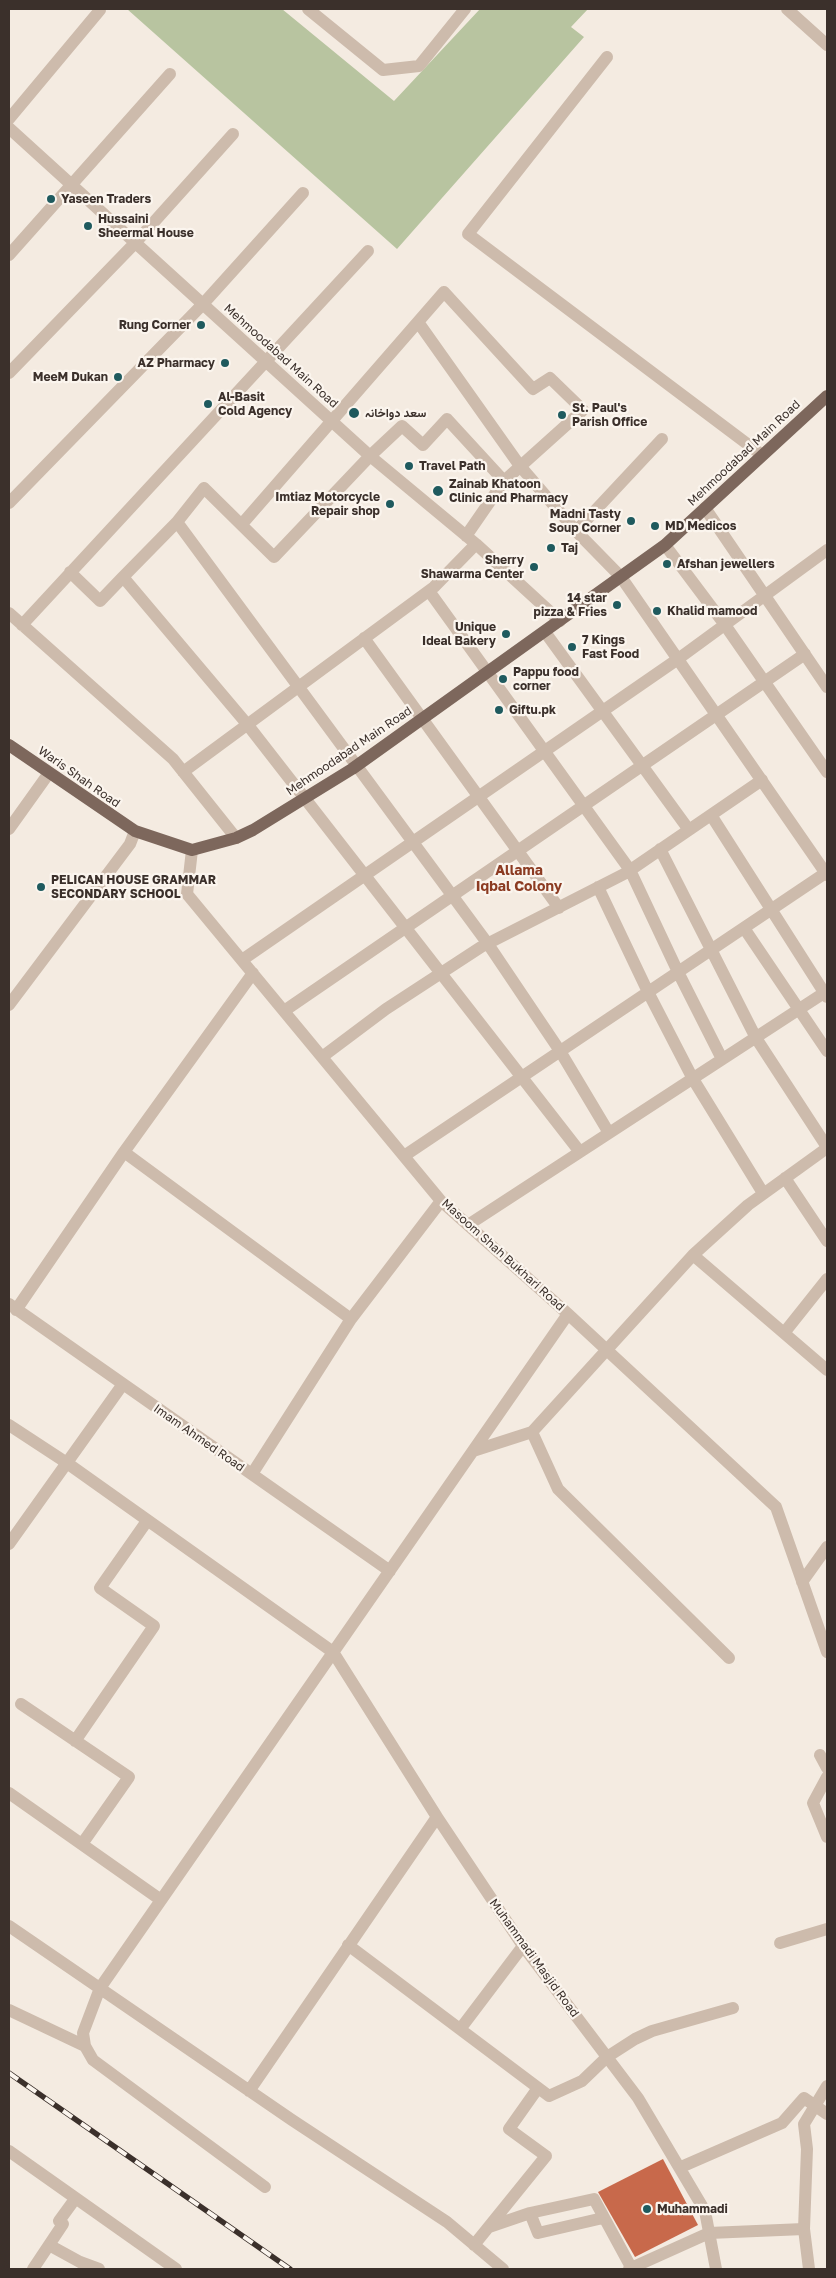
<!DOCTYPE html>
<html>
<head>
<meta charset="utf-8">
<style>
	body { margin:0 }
	#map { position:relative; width:836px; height:2278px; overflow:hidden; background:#f4ebe1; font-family:"Golos Text",sans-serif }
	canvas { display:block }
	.frame { position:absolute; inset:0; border:10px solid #3b302b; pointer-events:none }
</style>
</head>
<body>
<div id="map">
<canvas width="836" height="2278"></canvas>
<div class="frame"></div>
</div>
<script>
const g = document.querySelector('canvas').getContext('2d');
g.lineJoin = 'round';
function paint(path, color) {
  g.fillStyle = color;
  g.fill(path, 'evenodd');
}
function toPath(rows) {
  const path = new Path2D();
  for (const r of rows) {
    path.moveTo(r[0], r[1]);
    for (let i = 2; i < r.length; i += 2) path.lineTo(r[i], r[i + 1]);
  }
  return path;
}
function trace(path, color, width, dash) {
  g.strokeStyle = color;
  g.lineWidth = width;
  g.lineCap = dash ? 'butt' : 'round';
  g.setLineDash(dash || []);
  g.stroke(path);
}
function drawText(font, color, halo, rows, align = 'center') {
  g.font = font + ' "Golos Text",Vazirmatn,sans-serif';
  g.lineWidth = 4.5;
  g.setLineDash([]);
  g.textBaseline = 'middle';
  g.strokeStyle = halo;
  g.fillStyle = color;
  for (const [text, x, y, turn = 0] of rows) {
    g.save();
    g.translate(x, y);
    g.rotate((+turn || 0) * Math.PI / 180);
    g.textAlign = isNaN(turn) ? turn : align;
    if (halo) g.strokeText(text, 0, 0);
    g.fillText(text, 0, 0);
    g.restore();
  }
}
paint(toPath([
	[127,9,282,9,394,101,480,9,588,9,571,27,584,37,397,249]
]), '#b8c4a0');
paint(toPath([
	[663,2159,698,2225,635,2257,598,2192]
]), '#c8694b');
trace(toPath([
	[308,9,383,70,419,66,465,9],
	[787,9,827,45],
	[607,57,468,234,762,455],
	[9,119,100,10],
	[9,128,370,456,476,544,560,621],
	[9,255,170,74],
	[418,322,520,466,576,531,621,577,827,875],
	[9,373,136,242,233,134],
	[9,503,203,304,303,193],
	[705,508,827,687],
	[177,522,488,944,560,1051,609,1133],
	[242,524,444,292,533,389,550,378,583,410,504,481,466,536],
	[576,531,662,439],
	[665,545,725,625,827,772],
	[70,572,100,601,123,577,247,724,580,1152],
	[123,577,177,522,204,488,274,557,370,456,402,426,423,445,447,419,504,481],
	[429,591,630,870,678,972,722,1059],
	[9,613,173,759,236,838],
	[22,625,368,251],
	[545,632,689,830],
	[364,638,559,908],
	[183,772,434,587,476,544],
	[711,815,827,997],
	[9,829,49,773],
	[660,849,756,1038,827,1147],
	[192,850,187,894,441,1201,568,1314,776,1507,827,1652],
	[598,887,648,992,693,1079,763,1193],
	[744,928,827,1051],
	[242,960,678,659,827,550],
	[9,1005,130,844,135,831],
	[284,1011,805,654],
	[322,1057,386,1009,481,947,626,873,762,780],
	[124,1152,351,1319],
	[404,1156,827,872],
	[785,1178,827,1241],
	[468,1225,827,991],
	[693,1255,827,1370],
	[9,1304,390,1571],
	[16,1310,124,1152,253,973],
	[784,1333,827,1279],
	[9,1425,67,1463,333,1652,437,1817,523,1946,638,2098,705,2211,716,2269],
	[532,1432,558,1489,729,1658],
	[473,1451,532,1432,693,1255,748,1205,827,1148],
	[252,1474,351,1319,441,1201],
	[9,1544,123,1384],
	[802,1582,827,1547],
	[21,1704,129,1777,82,1844],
	[75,1741,154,1626,100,1588,147,1521],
	[820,1755,827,1768],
	[827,1777,813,1803,827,1837],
	[9,1793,161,1900],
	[9,1926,292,2120,447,2222,503,2269],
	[780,1943,827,1929],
	[348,1945,549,2096,582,2081,607,2057,635,2039,652,2031,733,2008],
	[9,2010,85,2046],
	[461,2028,523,1946],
	[249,2091,437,1817],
	[9,2151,176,2269],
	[681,2167,782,2123,804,2098,827,2114],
	[265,2187,93,2060,85,2046,83,2033,100,1988,568,1314],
	[530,2213,594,2199,632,2269],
	[489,2227,530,2213,538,2233,603,2218],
	[49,2245,80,2262,99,2269],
	[474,2245,546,2156,509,2129,538,2088],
	[33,2269,63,2224,59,2221,75,2199],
	[629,2269,709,2233,804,2229],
	[809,2269,804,2229,807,2149,804,2124,827,2086]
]), '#cdbbac', 12);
trace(toPath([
	[9,745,135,831,192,850,236,838,253,830,352,769,665,545,827,396]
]), '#7d675c', 12);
const rail = toPath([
	[9,2073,290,2269]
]);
trace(rail, '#3b302b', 5.5);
trace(rail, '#fbf5ee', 4, [11]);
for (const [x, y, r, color] of [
	[51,199,5,"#1f5a5e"],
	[88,226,5,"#1f5a5e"],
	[201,325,5,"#1f5a5e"],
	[225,363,5,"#1f5a5e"],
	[118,377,5,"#1f5a5e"],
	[208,404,5,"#1f5a5e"],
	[354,413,6,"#1f5a5e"],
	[562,415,5,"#1f5a5e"],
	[409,466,5,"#1f5a5e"],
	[438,491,6,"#1f5a5e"],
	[390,504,5,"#1f5a5e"],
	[631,521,5,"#1f5a5e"],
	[655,526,5,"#1f5a5e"],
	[551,548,5,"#1f5a5e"],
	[667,564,5,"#1f5a5e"],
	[534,567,5,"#1f5a5e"],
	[617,605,5,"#1f5a5e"],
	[657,611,5,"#1f5a5e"],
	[506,634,5,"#1f5a5e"],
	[572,647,5,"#1f5a5e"],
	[503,679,5,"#1f5a5e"],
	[499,710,5,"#1f5a5e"],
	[41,887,5,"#1f5a5e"],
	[647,2209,5,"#1f5a5e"]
]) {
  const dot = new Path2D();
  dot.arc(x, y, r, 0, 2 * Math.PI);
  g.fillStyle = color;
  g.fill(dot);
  trace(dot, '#fbf5ee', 2);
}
drawText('bold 12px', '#3b302b', '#fbf5ee', [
	["Yaseen Traders",61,199],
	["Hussaini",98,219],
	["Sheermal House",98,233],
	["Rung Corner",191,325,"right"],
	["AZ Pharmacy",215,363,"right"],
	["MeeM Dukan",108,377,"right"],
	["Al-Basit",218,397],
	["Cold Agency",218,411],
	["St. Paul's",572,408],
	["Parish Office",572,422],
	["سعد دواخانہ",365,413],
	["Travel Path",419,466],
	["Zainab Khatoon",449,484],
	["Clinic and Pharmacy",449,498],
	["Imtiaz Motorcycle",380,497,"right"],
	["Repair shop",380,511,"right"],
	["Madni Tasty",621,514,"right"],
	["Soup Corner",621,528,"right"],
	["MD Medicos",665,526],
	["Taj",561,548],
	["Sherry",524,560,"right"],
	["Shawarma Center",524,574,"right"],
	["Afshan jewellers",677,564],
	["14 star",607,598,"right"],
	["pizza & Fries",607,612,"right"],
	["Khalid mamood",667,611],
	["Unique",496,627,"right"],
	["Ideal Bakery",496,641,"right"],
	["7 Kings",582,640],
	["Fast Food",582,654],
	["Pappu food",513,672],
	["corner",513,686],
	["Giftu.pk",509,710],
	["PELICAN HOUSE GRAMMAR",51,880],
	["SECONDARY SCHOOL",51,894],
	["Muhammadi",657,2209]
], 'left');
drawText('12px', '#3b302b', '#fbf5ee', [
	["Mehmoodabad Main Road",281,356,42],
	["Mehmoodabad Main Road",744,453,-43],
	["Mehmoodabad Main Road",349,751,-34],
	["Waris Shah Road",79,777,35],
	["Masoom Shah Bukhari Road",503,1255,42],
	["Imam Ahmed Road",199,1438,35],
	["Muhammadi Masjid Road",534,1958,54]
]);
drawText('bold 14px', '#8c3b22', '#fbf5ee', [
	["Allama",519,871],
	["Iqbal Colony",519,887]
]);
</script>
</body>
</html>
